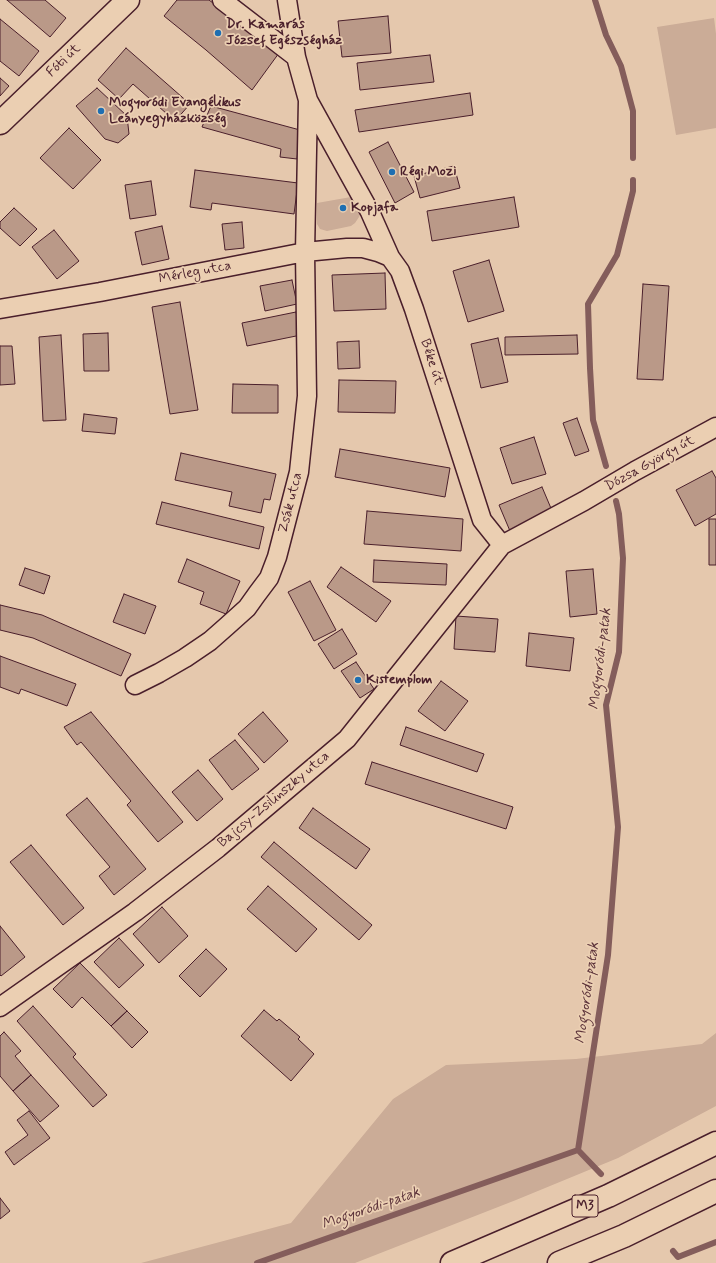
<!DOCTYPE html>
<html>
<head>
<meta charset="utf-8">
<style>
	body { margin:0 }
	canvas { display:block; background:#e5c8ad }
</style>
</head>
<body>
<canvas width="716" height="1263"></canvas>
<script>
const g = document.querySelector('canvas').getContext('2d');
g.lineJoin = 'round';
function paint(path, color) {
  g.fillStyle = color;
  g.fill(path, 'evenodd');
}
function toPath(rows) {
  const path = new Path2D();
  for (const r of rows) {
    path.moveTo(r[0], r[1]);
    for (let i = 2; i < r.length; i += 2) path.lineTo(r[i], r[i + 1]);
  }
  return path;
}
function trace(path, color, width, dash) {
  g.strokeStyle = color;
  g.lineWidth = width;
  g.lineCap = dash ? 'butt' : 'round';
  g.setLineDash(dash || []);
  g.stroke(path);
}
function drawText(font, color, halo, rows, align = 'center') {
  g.font = font + ' Mynerve,sans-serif';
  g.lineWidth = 3.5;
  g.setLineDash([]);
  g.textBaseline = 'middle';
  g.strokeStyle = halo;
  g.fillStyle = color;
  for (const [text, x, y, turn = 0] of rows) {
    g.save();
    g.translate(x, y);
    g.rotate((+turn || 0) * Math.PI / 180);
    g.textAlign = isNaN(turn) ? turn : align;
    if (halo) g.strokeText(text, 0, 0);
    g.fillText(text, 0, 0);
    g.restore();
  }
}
paint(toPath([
	[714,18,716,34,716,128,676,135,657,27],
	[351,197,360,214,359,217,355,223,351,226,327,231,320,229,317,224,317,203],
	[716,1033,716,1106,618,1158,516,1200,355,1263,141,1263,291,1223,393,1099,446,1065,576,1059,702,1044]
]), '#cbac97');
trace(toPath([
	[595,0,606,35,621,66,633,111,633,158],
	[606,466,593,420,590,368,588,304,617,255,633,191,633,180],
	[578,1150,601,1174],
	[673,1251,678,1257,716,1242],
	[257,1263,578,1150,608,955,618,827,606,705,619,652,623,558,619,514,616,501]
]), '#845d5b', 6);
const building = toPath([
	[7,0,45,0,66,18,50,37,7,0],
	[177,0,209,0,279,53,252,90,206,50,164,16,177,0],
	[388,16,391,53,342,57,338,21,388,16],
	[0,19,39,51,19,76,0,61,0,19],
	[126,48,190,104,175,121,133,84,119,99,98,80,126,48],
	[430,55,434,82,360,90,357,63,430,55],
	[0,78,9,86,0,96,0,78],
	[97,88,127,116,129,134,118,143,105,139,76,106,97,88],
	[470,93,473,115,359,132,355,110,470,93],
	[211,106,300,130,297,159,280,157,281,149,202,127,211,106],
	[69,128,101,160,73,189,40,158,69,128],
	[388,142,414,192,395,203,369,152,388,142],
	[454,166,460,188,420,198,414,176,454,166],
	[195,170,298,183,294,214,212,203,211,210,190,207,195,170],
	[151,181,156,215,130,219,125,185,151,181],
	[514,197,519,227,432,241,427,211,514,197],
	[14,208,37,229,20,246,0,228,0,222,14,208],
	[242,222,244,248,225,250,222,224,242,222],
	[162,226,169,259,142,265,135,232,162,226],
	[54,230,79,261,57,279,32,247,54,230],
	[489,260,504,311,468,322,453,271,489,260],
	[385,273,386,309,334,311,332,275,385,273],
	[292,280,297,304,265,311,260,286,292,280],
	[643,284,669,286,663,380,637,379,643,284],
	[180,302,198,410,170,414,152,307,180,302],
	[296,312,301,335,247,346,242,323,296,312],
	[108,333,109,371,84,371,83,334,108,333],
	[61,335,66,420,43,421,39,337,61,335],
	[577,335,578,354,505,355,505,337,577,335],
	[498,338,508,382,481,388,471,344,498,338],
	[359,341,360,368,338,369,337,342,359,341],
	[0,346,12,346,15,384,0,385,0,346],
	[339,380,396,381,395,413,338,412,339,380],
	[233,384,278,385,278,413,232,413,233,384],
	[84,414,117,418,115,434,82,431,84,414],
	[577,418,589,451,575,456,563,423,577,418],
	[534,437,546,474,512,484,500,448,534,437],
	[340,449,450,468,445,497,335,477,340,449],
	[181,453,276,474,270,500,264,499,261,513,229,506,232,492,175,480,181,453],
	[712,471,716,478,716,514,695,526,676,490,712,471],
	[542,487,553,513,510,531,499,505,542,487],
	[162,502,264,527,259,549,156,524,162,502],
	[367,511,463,519,461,551,364,544,367,511],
	[709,519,716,519,716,565,709,565,709,519],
	[187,559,240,581,226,614,200,604,204,592,178,582,187,559],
	[374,560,447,564,446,585,373,582,374,560],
	[341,567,391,601,376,622,327,587,341,567],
	[25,568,50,576,44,594,19,585,25,568],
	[593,569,597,614,570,617,566,571,593,569],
	[310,581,336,630,314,641,288,592,310,581],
	[124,594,156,606,145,634,113,622,124,594],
	[0,605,42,615,131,654,121,676,33,638,0,630,0,605],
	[456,616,498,619,495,652,454,649,456,616],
	[342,629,357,654,334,669,318,644,342,629],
	[529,633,574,638,570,671,526,666,529,633],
	[0,656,76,684,67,706,21,689,19,694,0,687,0,656],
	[356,662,374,689,360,698,341,671,356,662],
	[441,681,468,701,445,731,418,711,441,681],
	[91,712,183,822,158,842,127,805,131,801,81,742,77,745,64,727,91,712],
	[263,712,288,741,264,763,238,734,263,712],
	[406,727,484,754,477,772,400,745,406,727],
	[235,740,259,769,232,790,209,760,235,740],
	[372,762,513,807,506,829,365,784,372,762],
	[198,770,223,799,197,821,172,792,198,770],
	[87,798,146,869,114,895,99,876,110,867,66,815,87,798],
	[313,808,370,849,356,869,299,828,313,808],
	[274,842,372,925,359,940,261,857,274,842],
	[31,845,84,908,63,925,10,862,31,845],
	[268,886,317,929,296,952,247,909,268,886],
	[162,907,188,936,159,963,133,934,162,907],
	[0,926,25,957,1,976,0,975,0,926],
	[119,938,144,965,119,988,94,962,119,938],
	[206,949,227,969,200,997,179,976,206,949],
	[80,963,127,1011,111,1026,82,997,72,1008,53,989,80,963],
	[33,1006,76,1054,73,1057,107,1095,93,1107,17,1021,33,1006],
	[264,1010,277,1021,279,1019,300,1037,298,1039,314,1054,291,1081,241,1036,264,1010],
	[127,1011,148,1032,132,1048,111,1026,127,1011],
	[4,1032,21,1051,15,1056,31,1075,13,1091,0,1076,0,1036,4,1032],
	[31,1075,59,1106,40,1122,13,1091,31,1075],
	[29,1111,50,1138,14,1165,5,1152,28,1135,17,1120,29,1111],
	[0,1198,10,1211,0,1219,0,1198]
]);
paint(building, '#ba9988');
trace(building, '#4a1f2b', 1);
const minor = toPath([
	[222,0,296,57],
	[287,0,296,57,308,100,370,212,390,257,400,271,414,309,482,520,502,545],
	[0,309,100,292,305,252,347,248,363,248,378,252,390,257],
	[135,685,159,673,185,658,210,641,227,626,247,608,257,594,269,578,277,557,299,472,307,396,305,252,308,100],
	[0,1007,135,912,218,848,347,739,502,545,584,501,635,471,716,427]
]);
const secondary = toPath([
	[0,123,128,0]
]);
const motorway = toPath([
	[452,1263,608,1196,716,1143],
	[559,1263,624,1236,716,1191]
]);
trace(minor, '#4a1f2b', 21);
trace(secondary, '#4a1f2b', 25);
trace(motorway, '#4a1f2b', 25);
trace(minor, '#ebcfb2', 18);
trace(secondary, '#ebcfb2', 22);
trace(motorway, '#ebcfb2', 22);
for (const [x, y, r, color] of [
	[218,33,4,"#1f6fb2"],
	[101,111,4,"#1f6fb2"],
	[392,172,4,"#1f6fb2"],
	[343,208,4,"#1f6fb2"],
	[358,680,4,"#1f6fb2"]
]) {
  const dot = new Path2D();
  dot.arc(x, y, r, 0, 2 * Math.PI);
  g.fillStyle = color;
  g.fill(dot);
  trace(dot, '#ebcfb2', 1.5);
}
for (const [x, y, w] of [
	[585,1206,26]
]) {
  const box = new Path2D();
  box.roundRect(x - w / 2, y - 11, w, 22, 3);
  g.fillStyle = '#ebcfb2';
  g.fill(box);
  trace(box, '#4a1f2b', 1);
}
drawText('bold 13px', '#4a1f2b', null, [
	["M3",585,1206]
]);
drawText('bold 14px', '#4a1f2b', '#ebcfb2', [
	["Dr. Kamarás",226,25],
	["József Egészségház",226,41],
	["Mogyoródi Evangélikus",109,103],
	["Leányegyházközség",109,119],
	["Régi Mozi",400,172],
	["Kopjafa",351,208],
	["Kistemplom",366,680]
], 'left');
drawText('14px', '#4a1f2b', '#ebcfb2', [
	["Fóti út",64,61,-44],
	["Mérleg utca",195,273,-11],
	["Béke út",431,362,72],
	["Dózsa György út",650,464,-29],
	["Zsák utca",291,503,-76],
	["Bajcsy-Zsilinszky utca",274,800,-40]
]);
drawText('italic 15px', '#5d343b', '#ebcfb2', [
	["Mogyoródi-patak",601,659,-83],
	["Mogyoródi-patak",588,993,-82],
	["Mogyoródi-patak",371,1209,-19]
]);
</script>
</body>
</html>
